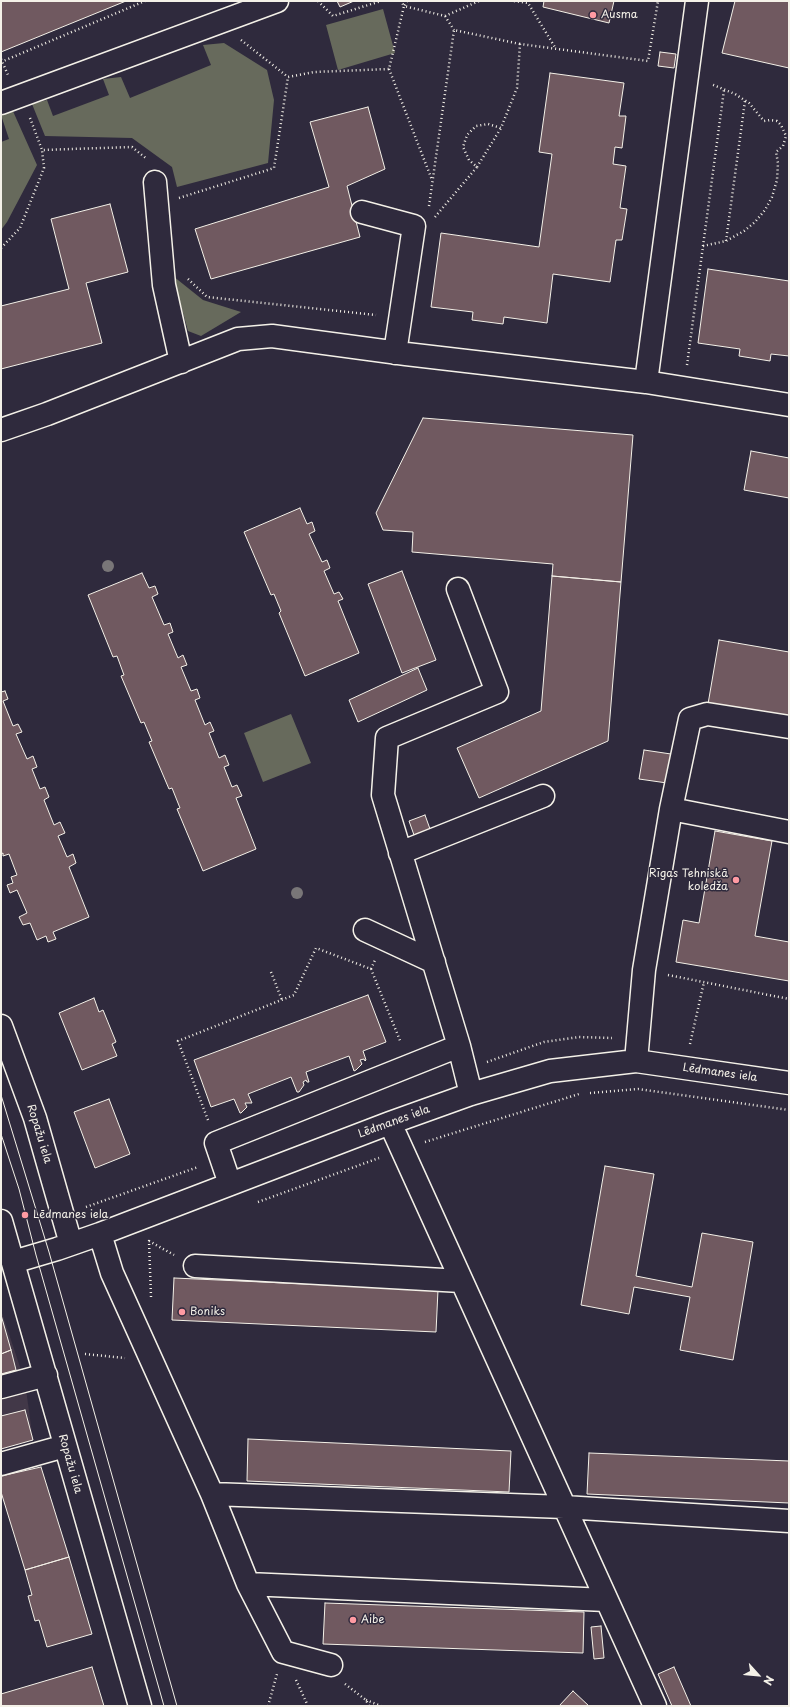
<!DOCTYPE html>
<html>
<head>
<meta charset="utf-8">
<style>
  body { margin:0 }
  #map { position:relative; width:790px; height:1707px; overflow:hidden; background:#2f2a3d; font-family:"Playpen Sans",sans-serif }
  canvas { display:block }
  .frame { position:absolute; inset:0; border:2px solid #f4f1e8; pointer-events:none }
  .north { position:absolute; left:738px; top:1655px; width:40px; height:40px; -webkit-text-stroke:3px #2f2a3d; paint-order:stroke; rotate:117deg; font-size:11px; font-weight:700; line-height:16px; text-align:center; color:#f4f1e8 }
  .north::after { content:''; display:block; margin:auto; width:14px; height:18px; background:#f4f1e8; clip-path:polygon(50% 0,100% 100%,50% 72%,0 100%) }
</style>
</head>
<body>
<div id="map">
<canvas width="790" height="1707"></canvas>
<div class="frame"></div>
<div class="north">N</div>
</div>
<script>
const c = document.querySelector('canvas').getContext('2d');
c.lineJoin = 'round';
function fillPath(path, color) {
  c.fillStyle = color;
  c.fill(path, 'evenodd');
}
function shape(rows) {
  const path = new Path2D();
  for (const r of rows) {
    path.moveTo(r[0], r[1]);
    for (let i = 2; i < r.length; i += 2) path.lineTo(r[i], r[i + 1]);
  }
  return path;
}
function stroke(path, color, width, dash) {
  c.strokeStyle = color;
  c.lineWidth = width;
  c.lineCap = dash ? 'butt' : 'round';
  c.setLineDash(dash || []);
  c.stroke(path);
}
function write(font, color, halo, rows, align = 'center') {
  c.font = font + ' "Playpen Sans",sans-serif';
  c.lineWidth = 3;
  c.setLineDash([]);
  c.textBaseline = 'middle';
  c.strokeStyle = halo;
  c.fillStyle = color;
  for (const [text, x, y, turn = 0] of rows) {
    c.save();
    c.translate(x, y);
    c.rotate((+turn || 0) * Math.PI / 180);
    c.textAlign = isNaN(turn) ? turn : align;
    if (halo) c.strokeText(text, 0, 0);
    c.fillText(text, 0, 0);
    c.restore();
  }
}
fillPath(shape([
  [1,1310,25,1382,33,1440,1,1449]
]), '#423848');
fillPath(shape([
  [383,9,395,53,338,70,326,25],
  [224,43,267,70,274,100,268,163,177,187,172,167,132,138,45,136,32,104,47,100,53,116,109,95,103,79,121,77,130,98,211,65,203,45],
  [12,109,37,165,7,222,1,230,1,142,9,139,1,115],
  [173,276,203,300,241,312,201,336,188,331],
  [291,714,311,763,263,782,244,733]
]), '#676a5c');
const building = shape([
  [1,1,126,1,1,52,1,1],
  [337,1,354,1,340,7,337,1],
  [544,1,614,1,609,23,543,7,544,1],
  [735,1,789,1,789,68,722,53,735,1],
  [660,52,676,54,674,68,658,66,660,52],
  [550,73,624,83,619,116,626,116,622,148,615,147,613,164,626,166,620,208,627,209,622,240,616,240,610,282,553,274,547,323,504,317,503,324,472,320,473,312,431,307,441,233,539,247,552,154,539,152,550,73],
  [368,107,385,169,347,186,360,237,211,279,195,229,329,187,310,122,368,107],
  [110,204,128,272,86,283,102,343,1,369,1,306,69,289,51,219,110,204],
  [708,269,789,281,789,356,771,354,770,361,739,356,740,349,698,343,708,269],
  [423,418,633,435,621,582,552,576,553,564,412,552,413,532,383,530,376,513,423,418],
  [751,451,789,458,789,498,744,490,751,451],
  [300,508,307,524,312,522,315,531,309,534,322,562,327,560,330,568,324,571,334,594,339,592,343,599,338,601,359,653,305,676,279,613,281,611,274,594,271,595,244,532,300,508],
  [402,571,436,660,402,673,368,584,402,571],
  [142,573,149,588,155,586,158,594,152,597,164,625,170,623,173,632,168,634,178,658,183,655,187,665,181,667,191,691,197,689,200,698,195,700,205,725,210,722,214,731,209,733,219,758,225,755,229,765,224,767,232,787,237,785,242,796,236,798,256,849,203,871,177,809,180,808,172,788,169,789,149,742,152,741,144,722,141,723,121,676,124,675,117,656,113,657,88,595,142,573],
  [552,576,621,582,608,741,479,798,457,748,541,711,552,576],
  [719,640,789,652,789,718,708,704,719,640],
  [418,668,427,690,358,722,349,700,418,668],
  [5,691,8,699,3,701,13,726,18,724,22,732,16,734,27,759,33,756,37,767,32,769,40,789,45,787,49,797,44,800,54,825,60,822,65,833,58,836,67,857,73,854,76,863,69,867,89,917,53,932,56,939,48,942,46,936,37,940,30,923,23,925,19,917,27,913,17,890,10,893,7,885,13,883,11,877,17,875,9,854,3,856,3,853,1,854,1,692,5,691],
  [644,750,671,754,667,783,639,779,644,750],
  [425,815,430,829,414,835,409,821,425,815],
  [715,831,772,841,755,936,789,942,789,981,676,962,683,920,699,923,715,831],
  [368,995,386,1042,363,1051,366,1060,365,1061,364,1059,360,1060,362,1064,356,1070,354,1071,349,1056,306,1072,309,1082,307,1082,306,1080,303,1082,304,1085,299,1092,297,1092,291,1077,248,1094,252,1103,245,1103,247,1107,241,1113,240,1113,234,1099,211,1107,194,1060,368,995],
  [94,998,99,1012,103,1010,116,1042,112,1044,117,1056,82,1070,59,1013,94,998],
  [109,1099,130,1154,95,1168,74,1112,109,1099],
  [605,1166,654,1174,636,1276,692,1287,702,1233,753,1242,733,1360,680,1350,690,1297,634,1287,629,1314,581,1305,605,1166],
  [174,1278,438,1290,436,1332,172,1320,174,1278],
  [1,1315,11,1350,1,1354,1,1315],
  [11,1350,16,1370,1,1374,1,1354,11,1350],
  [25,1410,33,1440,1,1449,1,1416,25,1410],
  [248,1439,511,1451,509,1492,247,1481,248,1439],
  [589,1453,789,1461,789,1503,587,1494,589,1453],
  [41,1467,69,1557,25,1570,1,1492,1,1476,41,1467],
  [69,1557,92,1634,47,1647,39,1620,35,1621,28,1596,32,1595,25,1570,69,1557],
  [325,1603,584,1612,583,1653,323,1644,325,1603],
  [601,1626,604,1658,594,1659,591,1627,601,1626],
  [92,1667,104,1706,1,1706,1,1694,92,1667],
  [674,1667,691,1706,672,1706,658,1674,674,1667],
  [573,1691,589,1706,559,1706,573,1691]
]);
fillPath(building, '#705960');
stroke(building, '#f4f1e8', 1);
const minor = shape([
  [1,103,277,1],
  [155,182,164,285,181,362],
  [362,212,414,226,395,353],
  [646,382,697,1],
  [1,430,47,414,238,339,272,336,406,354,646,382,789,405],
  [458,589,497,692,387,738,383,795,459,1046,471,1094],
  [789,727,707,714,690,719,671,809,789,832],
  [400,853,543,796],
  [365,930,434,962],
  [1,1026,35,1118,71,1244],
  [636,1061,644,970,671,809],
  [390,1123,655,1706],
  [230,1184,216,1143,459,1046],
  [1,1221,140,1706],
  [100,1234,112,1273,212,1494,248,1584,606,1600],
  [13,1262,57,1249,100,1234,390,1123,471,1094,550,1071,636,1061,789,1083],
  [195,1266,461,1281],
  [1,1387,46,1375],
  [1,1464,65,1446],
  [212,1494,564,1507,789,1521],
  [248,1584,283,1652,331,1665]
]);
stroke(minor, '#f4f1e8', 25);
stroke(shape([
  [318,1,333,16,381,1],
  [407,1,404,6,445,16,479,1],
  [514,1,528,3,556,49],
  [445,16,454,30],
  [241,40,288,77,314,72,389,69,404,6,401,1],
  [1,59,8,75],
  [1,62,145,1],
  [389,69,432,180],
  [30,118,42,150,132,147,147,159],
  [477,167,501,128],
  [179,198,274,168,288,77],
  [429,206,454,30,520,44],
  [435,217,477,167,469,160,463,147,467,135,476,126,488,124,501,128,517,88,520,44,648,61,658,1],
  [726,241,745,101],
  [703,246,726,241,744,231,755,222,765,210,772,197,777,180,778,163,776,152,783,146,786,136,781,125,777,121,770,120,764,121,749,103,735,94,711,84],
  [1,248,20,228,44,168,42,150],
  [188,279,207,297,376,315],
  [687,365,724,90],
  [371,969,375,960],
  [271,972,282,1000],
  [668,975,789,999],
  [690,1044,704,982],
  [487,1062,544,1042,579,1037,612,1038],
  [590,1093,638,1089,789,1110],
  [208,1120,178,1041,294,995,316,948,371,969,401,1043],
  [425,1142,579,1094],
  [258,1202,379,1158],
  [86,1207,198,1167],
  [151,1297,149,1241,174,1255],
  [85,1354,125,1358],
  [296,1680,308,1706],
  [345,1684,366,1700,369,1706],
  [366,1700,381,1706],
  [268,1706,277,1674]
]), '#f4f1e8', 2.5, [1, 3]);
stroke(minor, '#2f2a3d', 22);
stroke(shape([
  [1,1095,49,1252,177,1706],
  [1,1134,19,1189,36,1255,164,1706]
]), '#f4f1e8', 1);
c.fillStyle = '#797678';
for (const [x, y] of [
  [108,566],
  [297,893]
]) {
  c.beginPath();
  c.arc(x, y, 6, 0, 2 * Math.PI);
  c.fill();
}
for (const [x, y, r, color] of [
  [593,15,4,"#ff9aa2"],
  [736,880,4,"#ff9aa2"],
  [25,1215,4,"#ff9aa2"],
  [182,1312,4,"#ff9aa2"],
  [353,1620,4,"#ff9aa2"]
]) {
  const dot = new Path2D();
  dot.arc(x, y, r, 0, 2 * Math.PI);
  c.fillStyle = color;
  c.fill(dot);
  stroke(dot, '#2f2a3d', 1.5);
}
write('11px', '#f4f1e8', '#2f2a3d', [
  ["Ausma",601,15],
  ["Rīgas Tehniskā",728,874,"right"],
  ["koledža",728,887,"right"],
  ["Lēdmanes iela",33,1215],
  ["Boniks",190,1312],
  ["Aibe",361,1620]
], 'left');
write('11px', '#f4f1e8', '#2f2a3d', [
  ["Lēdmanes iela",720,1073,8],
  ["Lēdmanes iela",394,1122,-20],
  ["Ropažu iela",39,1134,73],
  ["Ropažu iela",70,1464,74]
]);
</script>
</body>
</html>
